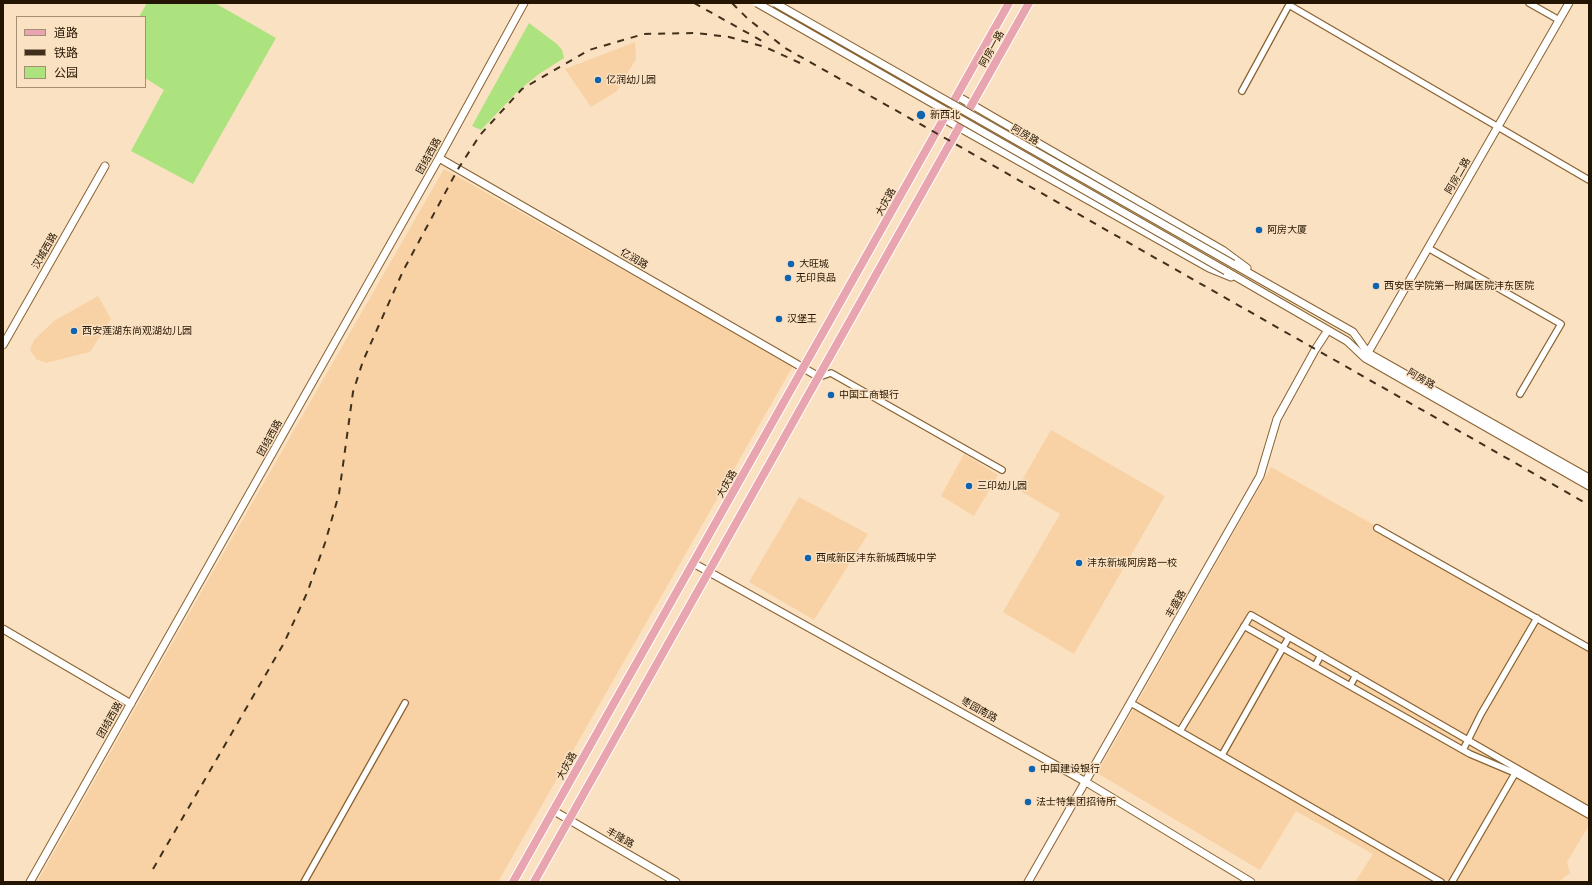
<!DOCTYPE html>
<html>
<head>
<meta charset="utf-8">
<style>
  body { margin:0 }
  #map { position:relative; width:1592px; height:885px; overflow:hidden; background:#fae1c2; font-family:"Noto Sans","Noto Sans SC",sans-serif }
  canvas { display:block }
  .frame { position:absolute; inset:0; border:4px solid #241502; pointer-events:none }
  .legend { position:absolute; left:16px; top:16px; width:130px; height:72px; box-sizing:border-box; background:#fae1c2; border:1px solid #a48f75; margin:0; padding:5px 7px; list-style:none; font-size:12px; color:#241502 }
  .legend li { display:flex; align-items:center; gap:8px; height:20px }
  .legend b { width:20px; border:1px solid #a48f75 }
</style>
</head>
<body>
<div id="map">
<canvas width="1592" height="885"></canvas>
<div class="frame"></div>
<ul class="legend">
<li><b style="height:5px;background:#e8a4af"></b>道路</li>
<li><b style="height:5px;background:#40301b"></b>铁路</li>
<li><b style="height:11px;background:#ace37e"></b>公园</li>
</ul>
</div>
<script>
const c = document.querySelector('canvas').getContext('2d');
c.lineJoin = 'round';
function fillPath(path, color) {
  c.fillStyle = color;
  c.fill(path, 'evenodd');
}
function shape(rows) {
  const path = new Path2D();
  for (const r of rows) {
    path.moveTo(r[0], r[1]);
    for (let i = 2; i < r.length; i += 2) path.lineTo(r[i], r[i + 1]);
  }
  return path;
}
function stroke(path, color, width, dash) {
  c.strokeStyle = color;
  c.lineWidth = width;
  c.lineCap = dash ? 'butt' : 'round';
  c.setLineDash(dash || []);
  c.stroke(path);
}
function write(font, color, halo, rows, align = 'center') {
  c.font = font + ' "Noto Sans","Noto Sans SC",sans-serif';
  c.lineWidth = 3;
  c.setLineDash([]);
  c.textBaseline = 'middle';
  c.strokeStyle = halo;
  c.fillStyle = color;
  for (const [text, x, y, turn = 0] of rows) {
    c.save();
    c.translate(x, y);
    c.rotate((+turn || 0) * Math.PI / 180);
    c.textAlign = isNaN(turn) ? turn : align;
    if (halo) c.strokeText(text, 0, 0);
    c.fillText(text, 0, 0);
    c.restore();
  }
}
fillPath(shape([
  [635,42,636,59,617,91,591,107,565,69],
  [444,169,793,366,498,882,37,882,208,580],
  [98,296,111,319,90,352,46,363,36,359,30,350,34,340,54,321],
  [1051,430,1165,496,1074,654,1003,612,1060,514,1017,489],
  [964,454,998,475,974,516,941,496],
  [1271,467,1589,646,1589,825,1567,862,1570,873,1559,882,1355,882,1373,854,1296,811,1260,870,1097,773],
  [799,497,868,534,814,620,749,582]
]), '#f8d2a4');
fillPath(shape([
  [147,3,215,3,276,38,193,184,131,151,164,90,145,78,145,17,139,17],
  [529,23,557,44,562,50,564,58,539,74,518,91,481,130,472,126]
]), '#ace37e');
const street = shape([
  [1529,3,1559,20],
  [1289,5,1589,180],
  [1242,91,1290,3],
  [1428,248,1561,324,1520,394],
  [819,377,831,373,1002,470],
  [1377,528,1589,648],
  [1244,626,1470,754,1515,773,1589,815],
  [1315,666,1321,655],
  [1350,686,1356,675],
  [1131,703,1441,882],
  [1180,731,1251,615,1589,810],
  [1463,750,1481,714,1537,618],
  [1222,755,1289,637],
  [304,882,405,703],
  [1452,882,1517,770]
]);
const secondary = shape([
  [957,96,1224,251,1247,268],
  [944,119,1209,268,1231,277],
  [439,158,819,377],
  [1233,264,1353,332,1368,353,1589,478],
  [1226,271,1347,341,1365,358,1589,486],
  [3,345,105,166],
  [1366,356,1569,3],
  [693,563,1086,782,1251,882],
  [3,629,131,704],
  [554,811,676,882],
  [30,882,439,158,524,3],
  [1028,882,1260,476,1277,419,1315,350,1328,330]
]);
const primary = shape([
  [513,882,1009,3],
  [534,882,1029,3]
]);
stroke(street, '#896331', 8);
stroke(secondary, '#896331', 9);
stroke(primary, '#fff', 10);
stroke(street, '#fff', 5.5);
stroke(secondary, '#fff', 7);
stroke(primary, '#e8a4af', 8);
stroke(shape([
  [694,3,762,41],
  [732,3,748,19,785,48,936,133,1589,505],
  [153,869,284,643,307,593,325,543,339,494,353,392,363,361,403,271,458,169,480,135,522,89,589,50,644,34,696,33,729,37,765,47,800,63]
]), '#40301b', 2, [7, 7]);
const secondaryBridge = shape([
  [757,3,1226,271],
  [775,3,1233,264]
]);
stroke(secondaryBridge, '#896331', 9, []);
stroke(secondaryBridge, '#fff', 7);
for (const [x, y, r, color] of [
  [598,80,4,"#0e64b1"],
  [921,115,5,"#0e64b1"],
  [1259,230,4,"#0e64b1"],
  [791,264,4,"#0e64b1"],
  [788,278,4,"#0e64b1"],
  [1376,286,4,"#0e64b1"],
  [779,319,4,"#0e64b1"],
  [74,331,4,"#0e64b1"],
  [831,395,4,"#0e64b1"],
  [969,486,4,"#0e64b1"],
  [808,558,4,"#0e64b1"],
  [1079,563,4,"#0e64b1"],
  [1032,769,4,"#0e64b1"],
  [1028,802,4,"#0e64b1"]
]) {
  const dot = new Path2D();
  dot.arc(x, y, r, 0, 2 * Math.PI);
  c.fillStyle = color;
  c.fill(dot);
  stroke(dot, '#fae1c2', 1.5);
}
write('10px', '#241502', '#fae1c2', [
  ["阿房一路",992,49,-61],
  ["阿房路",1025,135,30],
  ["团结西路",429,156,-61],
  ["阿房二路",1458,176,-60],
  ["大庆路",886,202,-61],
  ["汉城西路",45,251,-60],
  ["亿润路",634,259,30],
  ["阿房路",1421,379,30],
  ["团结西路",270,438,-61],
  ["大庆路",727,484,-60],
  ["丰盛路",1176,604,-60],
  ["枣园南路",979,710,29],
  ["团结西路",110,720,-60],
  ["大庆路",567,766,-61],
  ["丰隆路",620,838,30]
]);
write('10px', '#241502', '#fae1c2', [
  ["亿润幼儿园",606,80],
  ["新西北",930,115],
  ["阿房大厦",1267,230],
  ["大旺城",799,264],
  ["无印良品",796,278],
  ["西安医学院第一附属医院沣东医院",1384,286],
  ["汉堡王",787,319],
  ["西安莲湖东尚观湖幼儿园",82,331],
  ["中国工商银行",839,395],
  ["三印幼儿园",977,486],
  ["西咸新区沣东新城西城中学",816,558],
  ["沣东新城阿房路一校",1087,563],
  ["中国建设银行",1040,769],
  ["法士特集团招待所",1036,802]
], 'left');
</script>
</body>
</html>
